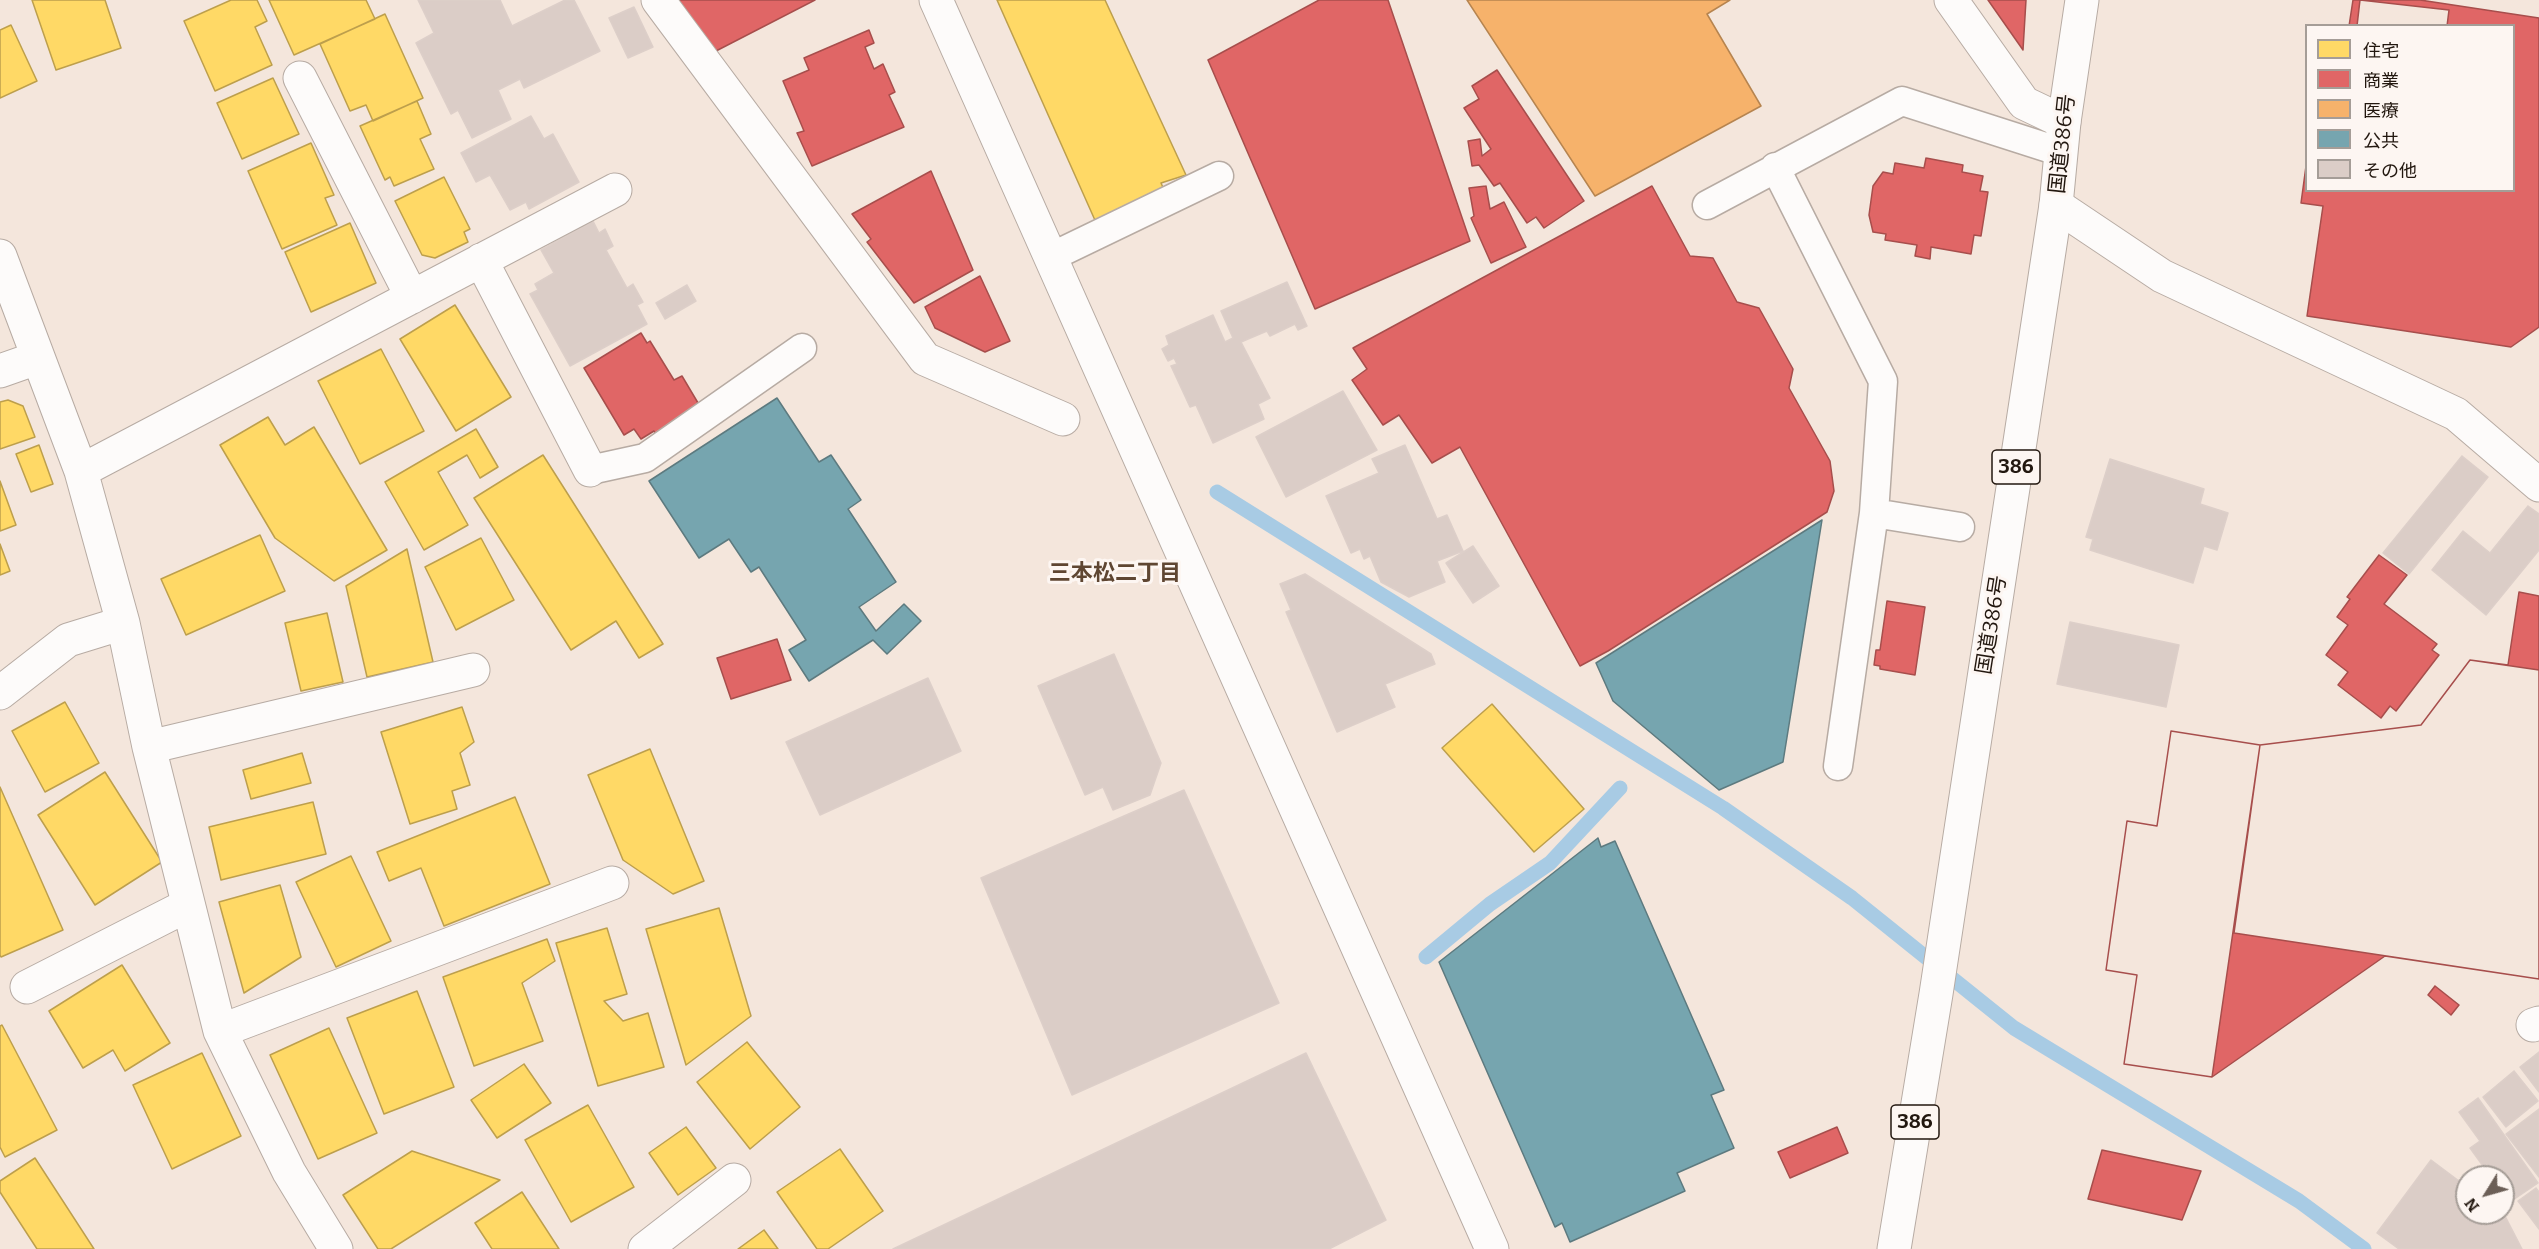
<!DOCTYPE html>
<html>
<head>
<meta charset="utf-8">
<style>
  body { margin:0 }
  #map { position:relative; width:2539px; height:1249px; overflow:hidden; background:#f4e6dc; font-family:Bitter,"Noto Sans JP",serif }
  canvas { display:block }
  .legend { position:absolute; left:2305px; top:24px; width:210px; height:168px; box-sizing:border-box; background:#fdf6f2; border:2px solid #a59d97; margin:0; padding:8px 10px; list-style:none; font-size:18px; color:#22170f }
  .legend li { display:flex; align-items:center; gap:12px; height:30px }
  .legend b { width:30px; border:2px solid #a59d97 }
  .north { position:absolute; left:2455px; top:1165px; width:60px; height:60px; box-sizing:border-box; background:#fdf6f2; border:2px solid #a59d97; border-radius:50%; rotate:233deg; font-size:16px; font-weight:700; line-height:24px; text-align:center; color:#22170f }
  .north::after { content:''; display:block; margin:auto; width:21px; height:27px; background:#6c5f57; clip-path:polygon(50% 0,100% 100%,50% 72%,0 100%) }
</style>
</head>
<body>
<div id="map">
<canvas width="2539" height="1249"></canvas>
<ul class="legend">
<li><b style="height:16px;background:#ffd966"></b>住宅</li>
<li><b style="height:16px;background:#e06666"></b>商業</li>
<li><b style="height:16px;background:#f6b26b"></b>医療</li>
<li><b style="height:16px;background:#76a5af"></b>公共</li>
<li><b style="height:16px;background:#dbcdc7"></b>その他</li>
</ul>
<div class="north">N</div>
</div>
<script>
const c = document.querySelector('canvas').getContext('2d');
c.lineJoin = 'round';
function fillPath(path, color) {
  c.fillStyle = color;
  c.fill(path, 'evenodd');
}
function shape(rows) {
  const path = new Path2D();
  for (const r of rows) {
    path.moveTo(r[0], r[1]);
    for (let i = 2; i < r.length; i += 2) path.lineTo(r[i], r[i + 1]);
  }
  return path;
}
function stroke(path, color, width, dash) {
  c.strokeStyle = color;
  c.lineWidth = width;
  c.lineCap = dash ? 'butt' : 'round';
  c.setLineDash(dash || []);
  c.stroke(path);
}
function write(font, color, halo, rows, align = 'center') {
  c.font = font + ' Bitter,"Noto Sans JP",serif';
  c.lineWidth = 6;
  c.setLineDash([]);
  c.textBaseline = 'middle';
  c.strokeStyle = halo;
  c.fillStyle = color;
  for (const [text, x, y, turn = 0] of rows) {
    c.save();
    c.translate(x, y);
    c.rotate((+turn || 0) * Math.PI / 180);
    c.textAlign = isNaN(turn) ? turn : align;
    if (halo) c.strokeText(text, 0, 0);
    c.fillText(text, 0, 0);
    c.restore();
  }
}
const homes = shape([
  [32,0,105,0,121,48,56,70,32,0],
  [231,0,257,0,267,21,255,27,272,65,215,91,184,21,231,0],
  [269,0,366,0,375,19,294,55,269,0],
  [997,0,1105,0,1186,175,1161,183,1172,208,1098,227,997,0],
  [385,14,423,98,373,121,366,105,350,111,320,44,385,14],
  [11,25,37,81,0,98,0,30,11,25],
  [273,78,299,134,242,159,217,103,273,78],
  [417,101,431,134,420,139,434,169,394,186,390,177,385,180,360,126,417,101],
  [311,143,334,195,325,198,337,225,282,249,248,171,311,143],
  [444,177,470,229,464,232,468,242,435,258,422,255,395,201,444,177],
  [350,223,376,283,311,312,285,252,350,223],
  [455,305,511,397,456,431,400,339,455,305],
  [381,349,424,431,360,464,318,381,381,349],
  [8,400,23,406,35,437,0,449,0,402,8,400],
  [268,417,285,445,314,427,387,550,334,581,275,538,220,445,268,417],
  [476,429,498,467,480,478,467,455,438,472,468,525,424,550,385,482,476,429],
  [39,445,53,484,31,492,16,454,39,445],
  [543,455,663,644,639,658,616,621,571,650,474,498,543,455],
  [0,481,16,525,0,531,0,481],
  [260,535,285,591,186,635,161,579,260,535],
  [481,538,514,600,456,630,425,567,481,538],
  [0,544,10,571,0,575,0,544],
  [407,549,433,662,367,677,346,586,407,549],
  [327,613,343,682,301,691,285,623,327,613],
  [65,702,99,763,45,792,12,731,65,702],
  [1492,704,1584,809,1534,852,1442,748,1492,704],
  [462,707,474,742,460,753,470,785,452,791,457,809,410,824,381,732,462,707],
  [650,749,704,881,673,894,623,860,588,775,650,749],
  [302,753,311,783,251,799,243,770,302,753],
  [105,772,162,862,95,905,38,815,105,772],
  [0,787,63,930,1,957,0,955,0,787],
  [515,797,550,884,444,926,421,868,389,881,377,852,515,797],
  [313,802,326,854,221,880,209,827,313,802],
  [351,856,391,941,336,967,296,882,351,856],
  [280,885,301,957,244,993,219,902,280,885],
  [719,908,751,1016,686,1065,646,929,719,908],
  [607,928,627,994,604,1001,623,1021,648,1013,664,1067,598,1086,556,943,607,928],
  [547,939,555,961,522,983,543,1041,474,1066,443,977,547,939],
  [122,965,170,1043,125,1071,113,1050,83,1068,49,1011,122,965],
  [417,991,454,1087,384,1114,347,1018,417,991],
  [2,1025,57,1130,5,1157,0,1147,0,1026,2,1025],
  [329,1028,377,1133,318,1159,270,1055,329,1028],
  [747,1042,800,1107,750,1149,697,1082,747,1042],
  [202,1053,241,1136,172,1169,133,1085,202,1053],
  [524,1064,551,1103,497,1138,471,1100,524,1064],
  [588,1105,634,1187,571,1222,525,1140,588,1105],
  [686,1127,716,1168,678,1195,649,1153,686,1127],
  [840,1149,883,1211,828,1249,817,1249,777,1192,840,1149],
  [412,1151,500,1180,391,1249,378,1249,343,1195,412,1151],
  [35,1158,94,1249,37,1249,0,1192,0,1181,35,1158],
  [522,1192,559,1249,492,1249,475,1223,522,1192],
  [764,1230,778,1249,738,1249,764,1230]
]);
fillPath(homes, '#ffd966');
stroke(homes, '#bd9f4c', 1.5);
const shops = shape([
  [674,0,815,0,716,51,674,0],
  [1319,0,1388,0,1470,241,1315,309,1208,60,1319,0],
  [1988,0,2026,0,2023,50,1988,0],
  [2353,0,2420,0,2539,18,2539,327,2511,347,2307,316,2323,206,2301,203,2306,166,2306,190,2514,190,2514,26,2349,26,2353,0],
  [2360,0,2449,10,2447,26,2357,26,2360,0],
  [869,30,874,43,865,47,874,69,883,64,895,92,889,95,904,127,812,166,797,133,804,131,783,81,809,70,804,58,869,30],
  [1497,70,1584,201,1544,228,1536,217,1527,223,1500,183,1494,186,1479,165,1472,166,1468,141,1480,139,1482,156,1491,149,1464,108,1479,99,1472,86,1497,70],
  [1926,158,1963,165,1962,172,1983,176,1980,191,1988,192,1981,236,1974,235,1971,254,1931,247,1930,259,1915,256,1917,245,1885,240,1886,234,1873,232,1869,215,1873,186,1883,172,1893,174,1895,163,1924,168,1926,158],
  [931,171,973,270,914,303,867,242,871,239,852,214,931,171],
  [1486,186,1490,209,1504,202,1526,247,1491,263,1471,218,1474,216,1469,188,1486,186],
  [1652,186,1690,256,1713,258,1737,302,1759,308,1793,369,1789,388,1830,461,1834,491,1827,512,1608,651,1580,666,1460,447,1432,463,1399,415,1383,425,1352,380,1367,369,1353,348,1652,186],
  [980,276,1010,341,985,352,935,328,925,307,980,276],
  [641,333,647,343,650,341,674,380,682,376,704,413,659,440,654,431,641,439,634,429,624,435,584,368,641,333],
  [2379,555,2407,575,2384,604,2437,644,2432,650,2439,655,2396,711,2390,706,2381,718,2338,685,2348,672,2326,655,2348,625,2337,617,2350,599,2347,597,2379,555],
  [2519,592,2539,596,2539,979,2385,956,2212,1077,2124,1064,2137,975,2106,970,2127,821,2157,826,2171,731,2260,745,2421,725,2470,660,2508,665,2519,592],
  [1887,601,1925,607,1915,675,1880,669,1880,666,1874,665,1876,650,1880,650,1887,601],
  [777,639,791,680,731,699,717,658,777,639],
  [2470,660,2539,670,2539,979,2234,933,2260,745,2421,725,2470,660],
  [2171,731,2260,745,2212,1077,2124,1064,2137,975,2106,970,2127,821,2157,826,2171,731],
  [2435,986,2459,1005,2451,1015,2428,995,2435,986],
  [1837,1127,1848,1153,1790,1178,1778,1152,1837,1127],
  [2102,1150,2201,1171,2182,1220,2088,1199,2102,1150]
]);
fillPath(shops, '#e06666');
stroke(shops, '#a74e4c', 1.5);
const health = shape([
  [1467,0,1730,0,1707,14,1761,106,1595,196,1467,0]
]);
fillPath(health, '#f6b26b');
stroke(health, '#b6844f', 1.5);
const public = shape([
  [777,398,819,462,831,455,861,500,848,509,896,582,859,607,876,631,904,604,921,621,887,654,873,640,809,681,789,650,806,640,759,567,751,572,729,539,699,558,649,481,777,398],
  [1822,520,1783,762,1719,790,1613,701,1596,663,1822,520],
  [1598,838,1601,847,1615,841,1724,1090,1711,1095,1734,1148,1677,1173,1685,1191,1570,1242,1562,1223,1555,1227,1439,962,1598,838]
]);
fillPath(public, '#76a5af');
stroke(public, '#5d7a7f', 1.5);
stroke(shape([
  [1217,492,1723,808,1852,898,2014,1028,2299,1201,2364,1249],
  [1426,957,1490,904,1550,863,1620,788]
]), '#a8cbe4', 15);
const building = shape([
  [418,0,500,0,512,26,565,0,574,0,600,51,524,88,520,79,498,90,511,119,472,138,458,110,451,114,416,43,434,33,418,0],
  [634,7,653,47,628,58,609,18,634,7],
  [531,116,544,139,553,134,579,182,529,209,526,202,510,210,490,175,476,182,461,153,531,116],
  [593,221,599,233,605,229,613,246,606,250,627,288,633,284,643,302,637,305,647,324,570,366,530,294,538,290,535,284,554,273,541,250,593,221],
  [1287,282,1307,326,1298,330,1295,324,1270,336,1267,331,1241,342,1270,398,1258,404,1264,419,1213,443,1196,405,1190,407,1171,366,1177,364,1174,358,1168,361,1162,349,1169,345,1166,336,1213,315,1225,342,1233,338,1221,311,1287,282],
  [687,285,696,301,665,319,656,303,687,285],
  [1343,391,1377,450,1286,497,1256,437,1343,391],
  [1405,445,1437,519,1447,515,1463,551,1437,561,1445,582,1409,597,1381,582,1370,556,1364,559,1360,549,1351,553,1326,496,1379,473,1372,459,1405,445],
  [2462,456,2488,477,2409,574,2383,553,2462,456],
  [2110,459,2204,489,2200,504,2228,513,2217,550,2204,546,2193,583,2090,550,2093,539,2086,537,2110,459],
  [2528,506,2539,514,2539,550,2486,615,2432,570,2463,531,2490,553,2528,506],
  [1473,546,1499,586,1473,603,1446,563,1473,546],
  [1305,574,1431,654,1435,664,1385,684,1395,707,1337,732,1286,612,1291,610,1280,584,1305,574],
  [2070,622,2179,645,2166,707,2057,684,2070,622],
  [1114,654,1161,763,1150,795,1113,810,1103,787,1085,795,1038,686,1114,654],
  [928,678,961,751,820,815,786,742,928,678],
  [1184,790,1279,1003,1072,1095,981,878,1184,790],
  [2539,1052,2539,1092,2520,1067,2539,1052],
  [1306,1053,1386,1220,1329,1249,893,1249,1306,1053],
  [2514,1071,2538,1101,2506,1127,2483,1097,2514,1071],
  [2478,1098,2538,1183,2510,1202,2503,1193,2503,1177,2491,1177,2470,1148,2480,1141,2459,1112,2478,1098],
  [2539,1109,2539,1177,2506,1134,2539,1109],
  [2431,1160,2467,1187,2467,1213,2504,1214,2522,1249,2399,1249,2377,1233,2431,1160],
  [2536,1188,2539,1192,2539,1229,2518,1201,2536,1188]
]);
fillPath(building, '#dbcdc7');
stroke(building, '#ddcfc9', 1.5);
const service = shape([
  [1775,167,1883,381,1874,513],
  [1707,205,1902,101,2061,152],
  [1051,257,1219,176],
  [590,470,645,458,802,348],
  [1838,766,1874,513,1960,527]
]);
const minor = shape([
  [658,0,925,359,1063,419],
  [1951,0,2024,103,2064,122],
  [300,78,412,297],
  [2056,205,2162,276,2456,414,2539,485],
  [0,256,81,471,123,623,149,747,220,1031,289,1172,336,1249],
  [481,260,590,470],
  [0,371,37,358],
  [81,471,615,190],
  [0,693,68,640,123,623],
  [149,747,473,670],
  [27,987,188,905],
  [2533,1025,2539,1023],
  [220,1031,612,883],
  [645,1249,734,1180]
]);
const tertiary = shape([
  [936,0,1492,1249]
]);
const trunk = shape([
  [1894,1249,1936,994,2056,205,2064,122,2082,0]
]);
stroke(service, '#b7aba3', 31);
stroke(minor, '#b7aba3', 35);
stroke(tertiary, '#b7aba3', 35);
stroke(trunk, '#b7aba3', 35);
stroke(service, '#fdfbfa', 28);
stroke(minor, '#fdfbfa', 33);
stroke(tertiary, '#fdfbfa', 33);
stroke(trunk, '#fdfbfa', 33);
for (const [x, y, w] of [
  [2016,467,48],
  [1915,1122,48]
]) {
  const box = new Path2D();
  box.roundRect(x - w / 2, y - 17, w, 34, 4.5);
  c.fillStyle = '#fdf6f2';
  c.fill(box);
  stroke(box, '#22170f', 1.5);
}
write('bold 20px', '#22170f', null, [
  ["386",2016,467],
  ["386",1915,1122]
]);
write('21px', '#22170f', '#fdf6f2', [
  ["国道386号",2063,144,-84],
  ["国道386号",1992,625,-81]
]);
write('bold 22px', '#5f4632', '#fdf6f2', [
  ["三本松二丁目",1115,574]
]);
</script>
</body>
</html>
